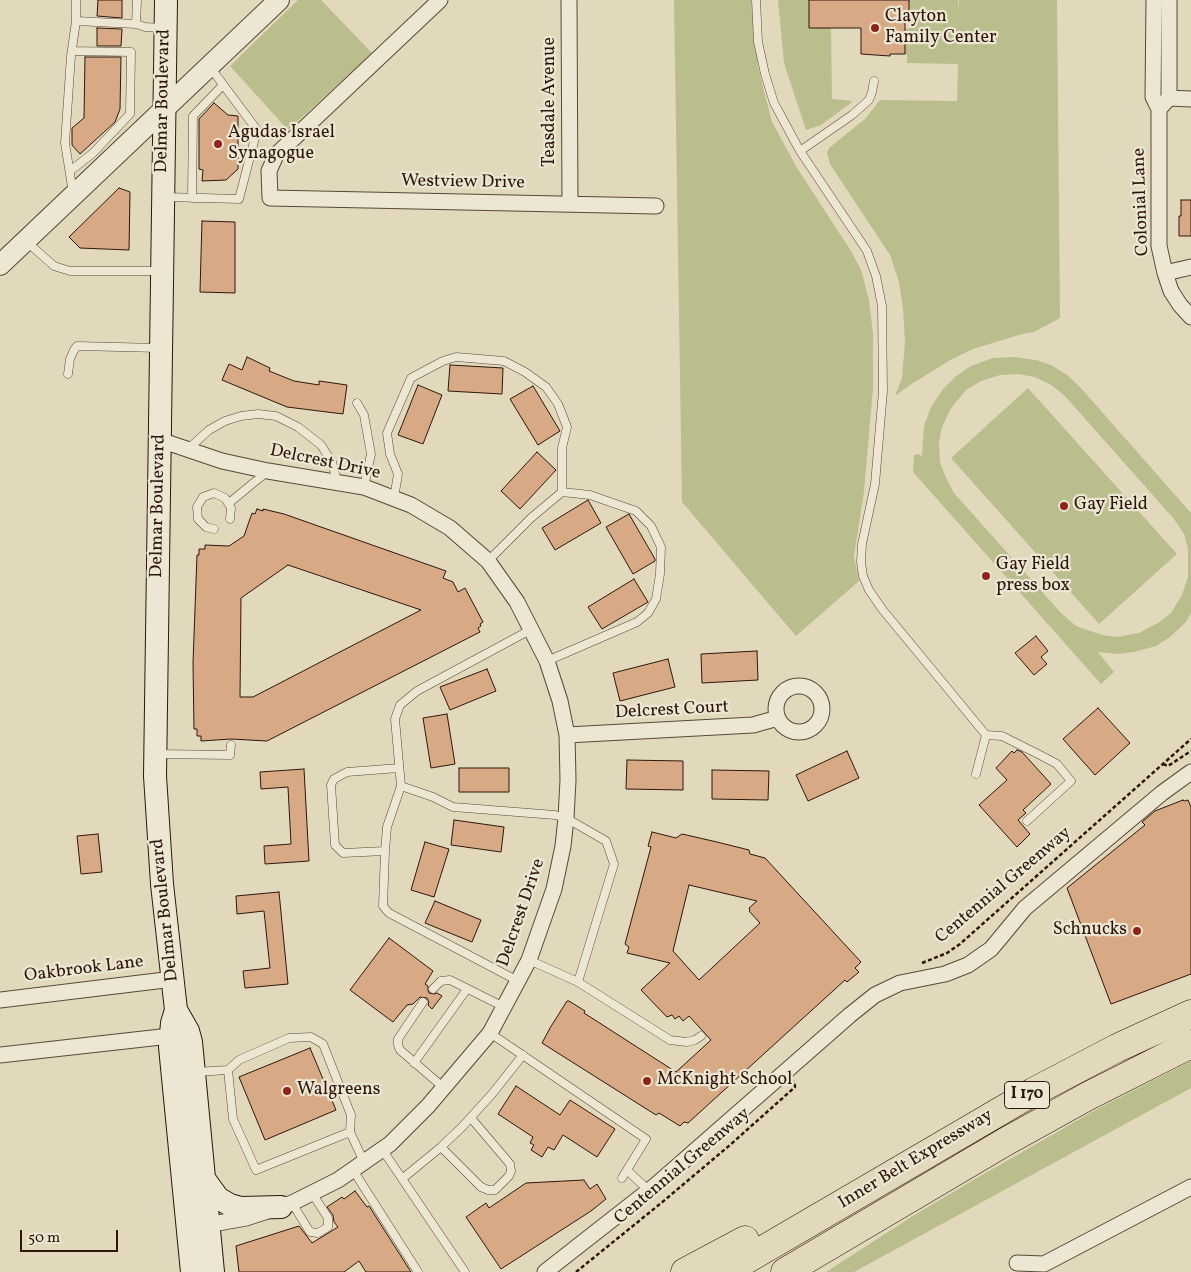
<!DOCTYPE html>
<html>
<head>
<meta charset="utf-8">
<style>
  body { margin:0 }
  #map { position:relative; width:1191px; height:1272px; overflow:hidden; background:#e2d9bc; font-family:Vollkorn,serif }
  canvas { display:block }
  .scale { position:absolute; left:20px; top:1230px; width:98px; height:22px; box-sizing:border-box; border:2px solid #2d160b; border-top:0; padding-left:6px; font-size:15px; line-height:18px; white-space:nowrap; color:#2d160b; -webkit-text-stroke:4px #ece6d3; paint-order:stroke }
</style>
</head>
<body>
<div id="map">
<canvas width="1191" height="1272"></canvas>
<div class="scale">50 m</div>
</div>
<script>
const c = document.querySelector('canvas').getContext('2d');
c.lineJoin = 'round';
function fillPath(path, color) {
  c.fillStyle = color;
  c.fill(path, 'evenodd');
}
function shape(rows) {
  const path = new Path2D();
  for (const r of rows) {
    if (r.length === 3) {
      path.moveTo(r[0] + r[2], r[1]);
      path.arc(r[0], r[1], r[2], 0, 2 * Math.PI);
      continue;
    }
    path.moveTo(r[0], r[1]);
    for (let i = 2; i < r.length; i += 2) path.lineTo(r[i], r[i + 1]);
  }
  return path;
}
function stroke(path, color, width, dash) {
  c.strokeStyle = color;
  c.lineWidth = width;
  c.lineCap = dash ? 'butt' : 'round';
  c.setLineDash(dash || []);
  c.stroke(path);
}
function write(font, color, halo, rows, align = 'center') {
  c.font = font + ' Vollkorn,serif';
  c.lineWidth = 4.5;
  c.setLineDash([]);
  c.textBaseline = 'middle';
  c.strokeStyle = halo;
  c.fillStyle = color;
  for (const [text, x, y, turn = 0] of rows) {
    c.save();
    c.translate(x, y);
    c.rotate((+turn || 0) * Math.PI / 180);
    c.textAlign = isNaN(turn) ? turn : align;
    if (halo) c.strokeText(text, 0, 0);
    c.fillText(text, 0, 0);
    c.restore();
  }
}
fillPath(shape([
  [298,0,321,0,372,53,288,130,230,66],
  [674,0,751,0,758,67,772,122,797,168,851,251,861,270,869,300,873,334,873,388,864,492,854,556,859,581,796,636,682,502],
  [778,0,809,0,831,28,832,99,852,101,851,103,821,125,806,130,784,63],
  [909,0,958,0,959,11,959,0,1057,0,1060,318,1034,332,1022,334,973,349,952,359,913,383,895,396,902,378,905,342,903,309,899,282,890,255,830,164,827,153,829,148,865,119,880,100,957,101,958,64,907,63,907,55,905,54,905,29,910,28],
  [1014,357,1036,360,1051,365,1067,375,1080,387,1191,513,1191,613,1186,622,1170,637,1156,646,1134,652,1117,654,1098,652,1114,672,1101,684,913,472,914,455,918,454,922,456,924,426,931,407,943,389,955,377,971,366,993,358],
  [1018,374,1035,377,1051,385,1064,395,1174,519,1184,534,1188,549,1188,577,1182,595,1171,613,1158,623,1139,633,1117,637,1102,635,1076,626,1061,613,954,493,946,478,940,462,939,443,942,427,951,408,966,390,981,381,1000,375],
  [1028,388,1177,554,1099,624,951,458],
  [1191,1061,1191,1088,854,1272,826,1272,916,1214,982,1175,1099,1108]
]), '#babd8c');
const building = shape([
  [98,0,122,0,122,18,97,16,98,0],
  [809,0,909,0,909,13,905,13,905,54,890,54,890,56,861,54,861,28,809,28,809,0],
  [97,28,122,29,121,46,97,46,97,28],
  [85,57,121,57,120,109,115,122,80,154,72,145,72,128,84,118,85,57],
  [214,103,228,115,238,116,238,169,226,180,202,181,203,170,199,169,199,119,214,103],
  [119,188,130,192,129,250,80,248,69,237,119,188],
  [1181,200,1191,200,1191,236,1179,236,1179,216,1181,216,1181,200],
  [202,221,235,222,235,293,200,292,202,221],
  [247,357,270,368,269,371,294,381,319,385,319,381,347,385,343,414,287,407,222,380,229,364,242,370,247,357],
  [450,365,503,368,502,394,448,391,450,365],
  [418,385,442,395,423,444,398,435,418,385],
  [533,386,560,431,538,445,510,399,533,386],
  [537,452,556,470,520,509,501,491,537,452],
  [588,500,601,523,555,550,542,528,588,500],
  [257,509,263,511,263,509,284,514,446,571,443,578,453,582,458,592,465,588,483,622,480,624,481,626,478,628,480,632,267,741,231,739,201,741,201,736,197,736,197,729,194,729,193,663,197,555,199,555,199,549,205,549,205,545,229,546,244,536,252,513,255,514,257,509],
  [288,565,421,610,253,697,240,697,241,598,288,565],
  [629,514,655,559,655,561,633,574,606,527,629,514],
  [634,579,648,602,602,629,588,607,634,579],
  [1036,636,1048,651,1041,657,1047,664,1034,675,1015,653,1036,636],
  [757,651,758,680,702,683,701,654,757,651],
  [668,659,675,687,620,701,613,673,668,659],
  [487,669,496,691,450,710,440,687,487,669],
  [1098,708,1130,743,1095,775,1063,739,1098,708],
  [447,714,455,764,431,768,423,718,447,714],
  [1017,750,1022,752,1051,784,1023,810,1026,813,1018,820,1030,834,1017,847,979,805,1007,780,996,768,1012,751,1014,753,1017,750],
  [847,751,859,778,808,801,796,775,847,751],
  [627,760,683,761,683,790,626,789,627,760],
  [459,768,509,768,509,792,459,792,459,768],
  [304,769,309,861,265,864,264,846,291,844,288,787,261,789,260,772,304,769],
  [712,770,769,771,768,800,712,799,712,770],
  [1183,800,1184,801,1188,800,1191,807,1191,974,1111,1004,1067,888,1145,825,1142,822,1155,811,1183,800],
  [454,820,504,827,501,852,451,845,454,820],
  [652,832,676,838,682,834,717,842,749,850,750,854,765,858,861,962,855,968,859,972,847,982,845,980,688,1123,684,1122,680,1126,659,1113,656,1115,542,1043,550,1028,567,1001,569,1001,585,1011,584,1013,676,1072,711,1040,689,1016,683,1021,679,1016,675,1019,672,1015,667,1017,641,990,670,963,627,953,629,947,625,944,651,847,648,846,652,832],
  [689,885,757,901,749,908,750,910,749,911,760,923,699,980,673,951,689,885],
  [98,834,102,872,81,874,77,836,98,834],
  [425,842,449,849,434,897,411,890,425,842],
  [279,892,288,984,245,988,243,971,270,968,264,911,237,914,236,896,279,892],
  [435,901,481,920,472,942,425,923,435,901],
  [389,938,433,971,425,984,428,986,428,990,429,993,434,994,437,993,442,996,432,1009,428,1005,429,1002,427,998,420,997,413,1004,407,1005,393,1022,350,990,389,938],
  [310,1048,336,1110,265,1140,239,1077,310,1048],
  [516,1086,560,1115,570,1100,615,1129,597,1157,563,1135,554,1150,548,1147,542,1157,531,1150,534,1145,530,1143,533,1137,498,1114,516,1086],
  [584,1180,590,1189,597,1184,606,1199,591,1211,501,1269,466,1217,486,1203,489,1208,526,1183,584,1180],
  [355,1191,367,1207,369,1206,411,1272,366,1272,359,1261,344,1272,239,1272,236,1246,299,1226,312,1243,338,1227,334,1222,333,1215,327,1207,342,1197,344,1199,355,1191]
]);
fillPath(building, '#d7aa85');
stroke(building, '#2d160b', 1);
const service = shape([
  [76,0,76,21,136,24,145,27,163,28],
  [756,0,758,42,765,74,774,103,800,151,867,251,876,276,882,306,883,391,875,484,862,544,861,562,863,576,869,590,882,609,986,735,1002,736,1040,755,1057,764,1071,781,1027,821],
  [136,24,137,0],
  [800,151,852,115,869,100,872,92,874,81],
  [70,171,93,153,130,114,131,52,73,51],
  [73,193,65,143,71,56,76,21],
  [165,197,239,199,257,130,210,67],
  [192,198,193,116,223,85],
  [27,242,54,266,70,271,161,271],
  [68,374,70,359,74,350,77,346,160,348],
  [357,403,364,415,371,454,364,487],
  [188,449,209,430,225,421,241,416,258,414,276,416,298,427,321,445,332,462,337,482],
  [394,498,398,474,390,454,387,433,411,378,443,361,456,357,504,361,525,372,546,387,558,404,567,427,562,448,562,492,531,518,488,561],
  [229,503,268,471],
  [214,529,206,527,198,519,197,507,203,497,214,493,225,498,231,508,230,519],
  [547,661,637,622,648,613,656,599,660,574,661,547,651,526,636,511,590,495,562,492],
  [157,754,230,755,231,745],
  [976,774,986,735],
  [401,786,433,797,453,807,555,815,566,818,606,841,614,864,578,982,529,960],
  [385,851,343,853,335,845,331,785,334,779,347,772,399,768],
  [518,981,389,913,383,906,385,851,387,827,401,786,395,719,400,705,417,691,532,629],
  [578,982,670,1040,687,1042,695,1040,701,1036],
  [433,989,441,981,450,980,504,1007],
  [423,1002,398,1039,398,1045,400,1050,407,1056,444,1088],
  [490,1033,646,1139,622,1178],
  [414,1063,467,989],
  [228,1070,239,1060,289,1038,311,1037,323,1044,351,1115,350,1132],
  [196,1072,228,1070,233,1119,256,1170,350,1132,364,1162],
  [441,1147,481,1187,488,1190,495,1190,509,1176,511,1171,510,1164,471,1118],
  [382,1149,465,1272],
  [353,1170,418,1272],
  [627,1170,649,1191],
  [402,1179,441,1147,462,1127,492,1094,523,1055],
  [292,1203,310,1232,318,1233,328,1227,328,1218,312,1193]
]);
const minor = shape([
  [440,0,276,155,269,171,270,198,656,206],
  [569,0,570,204],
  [1154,0,1153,97,1159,109,1159,246,1165,273,1171,291,1180,305,1191,317],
  [1169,98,1191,99],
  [1159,109,1169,98,1169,0],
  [1165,273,1191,267],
  [160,440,222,461,268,471,364,487,411,505,450,528,488,561,517,602,547,661,560,701,567,735,568,780,566,818,563,846,554,889,529,960,490,1033,428,1106,390,1144,338,1180,292,1203,246,1218,201,1226],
  [799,709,23],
  [567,735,753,725,778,718],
  [0,1000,173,979],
  [0,1055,170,1036],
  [1017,1263,1044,1264,1191,1187],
  [545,1272,656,1185,850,1015,875,995,900,983,945,974,968,965,991,949,1025,908,1162,793,1191,772]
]);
const tertiary = shape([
  [0,265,279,0]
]);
const secondary = shape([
  [166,0,155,776,162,884,176,1010,172,1023,170,1047,192,1272],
  [176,1010,188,1031,191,1042,213,1272],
  [205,1180,218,1198,230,1205,241,1208,281,1207]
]);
const motorway = shape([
  [685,1272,745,1240],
  [725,1272,1033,1092,1117,1048,1191,1014],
  [785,1272,1005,1142,1088,1096,1191,1044]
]);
stroke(service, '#5a4737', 9);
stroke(minor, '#5a4737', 17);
stroke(tertiary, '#5a4737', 22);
stroke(secondary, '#2d160b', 24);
stroke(motorway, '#2d160b', 29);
stroke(shape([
  [1163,764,1168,766,1191,751],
  [922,963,947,953,960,944,1191,739],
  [576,1272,660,1204,730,1145,795,1087,794,1081]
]), '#2d160b', 2.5, [4, 2.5]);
stroke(service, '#ece6d3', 8);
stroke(minor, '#ece6d3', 15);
stroke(tertiary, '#ece6d3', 20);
stroke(secondary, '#ece6d3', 22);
stroke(motorway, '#e2d9bc', 28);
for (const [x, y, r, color] of [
  [875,28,5,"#8f2418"],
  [218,144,5,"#8f2418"],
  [1064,506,5,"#8f2418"],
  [986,576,5,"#8f2418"],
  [1137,931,5,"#8f2418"],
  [647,1081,5,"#8f2418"],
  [287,1091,5,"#8f2418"]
]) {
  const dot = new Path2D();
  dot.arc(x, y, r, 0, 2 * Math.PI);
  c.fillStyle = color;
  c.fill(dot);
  stroke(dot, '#ece6d3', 2);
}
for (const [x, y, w] of [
  [1027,1095,45]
]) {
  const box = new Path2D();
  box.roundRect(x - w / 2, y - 13.5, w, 27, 4);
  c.fillStyle = '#ece6d3';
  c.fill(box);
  stroke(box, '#2d160b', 1);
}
write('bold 16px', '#2d160b', null, [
  ["I 170",1027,1095]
]);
write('18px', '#2d160b', '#ece6d3', [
  ["Clayton",885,18],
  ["Family Center",885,39],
  ["Agudas Israel",228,134],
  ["Synagogue",228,155],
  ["Gay Field",1074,506],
  ["Gay Field",996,566],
  ["press box",996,587],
  ["Schnucks",1127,931,"right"],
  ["McKnight School",657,1081],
  ["Walgreens",297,1091]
], 'left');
write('18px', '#2d160b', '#ece6d3', [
  ["Delmar Boulevard",164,101,-89],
  ["Teasdale Avenue",551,102,-90],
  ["Westview Drive",463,183,1],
  ["Colonial Lane",1142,202,-92],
  ["Delcrest Drive",325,463,12],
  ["Delmar Boulevard",159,506,-89],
  ["Delcrest Court",672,711,-3],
  ["Centennial Greenway",1004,886,-40],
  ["Delmar Boulevard",166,910,-96],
  ["Delcrest Drive",522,913,-71],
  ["Oakbrook Lane",84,970,-7],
  ["Inner Belt Expressway",916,1160,-31],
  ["Centennial Greenway",683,1167,-40]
]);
</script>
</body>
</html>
